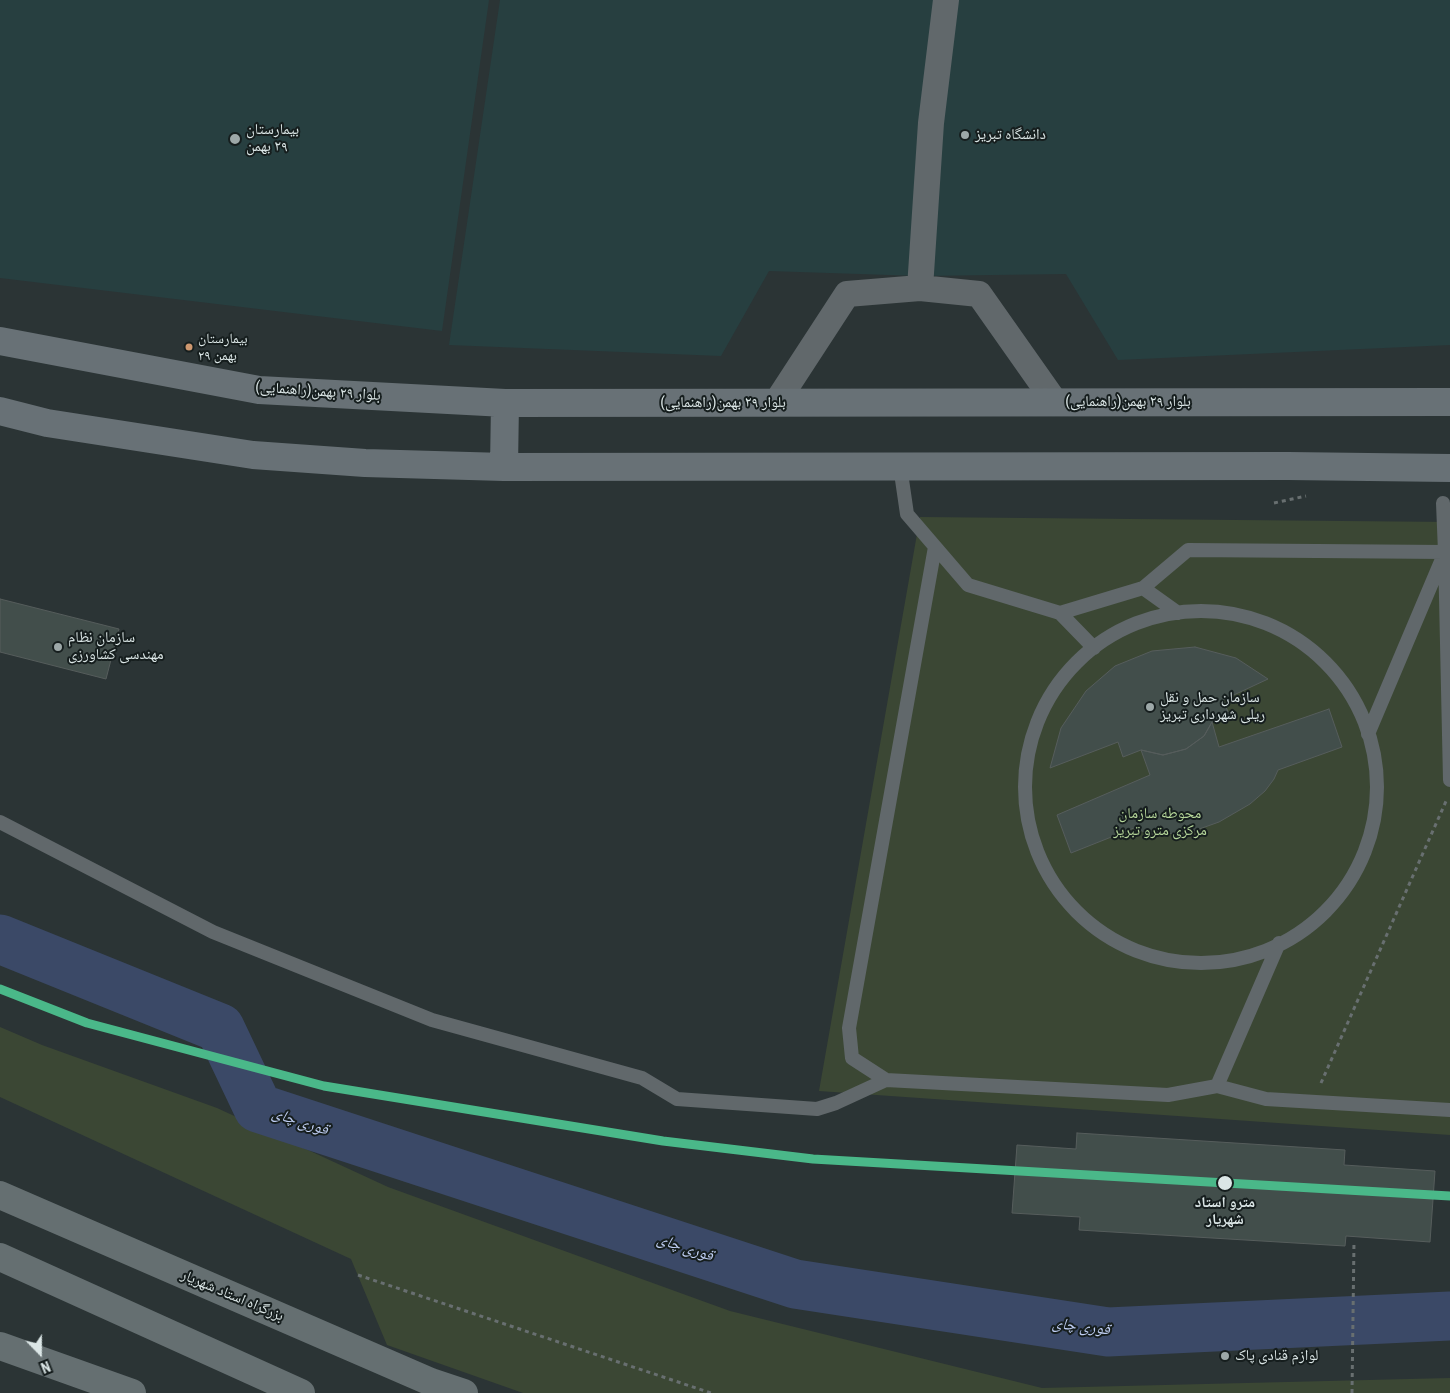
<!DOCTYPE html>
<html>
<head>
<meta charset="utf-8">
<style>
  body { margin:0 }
  #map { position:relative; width:1450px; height:1393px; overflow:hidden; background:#2b3435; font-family:"Roboto Condensed",sans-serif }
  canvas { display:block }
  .north { position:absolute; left:15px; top:1328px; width:50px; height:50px; -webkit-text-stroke:4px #161e1e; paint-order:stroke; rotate:158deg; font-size:14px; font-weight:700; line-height:20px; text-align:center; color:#dbe6e6 }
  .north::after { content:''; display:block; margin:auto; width:18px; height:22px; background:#dbe6e6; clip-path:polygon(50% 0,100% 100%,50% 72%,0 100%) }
</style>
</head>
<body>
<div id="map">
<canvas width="1450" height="1393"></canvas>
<div class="north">N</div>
</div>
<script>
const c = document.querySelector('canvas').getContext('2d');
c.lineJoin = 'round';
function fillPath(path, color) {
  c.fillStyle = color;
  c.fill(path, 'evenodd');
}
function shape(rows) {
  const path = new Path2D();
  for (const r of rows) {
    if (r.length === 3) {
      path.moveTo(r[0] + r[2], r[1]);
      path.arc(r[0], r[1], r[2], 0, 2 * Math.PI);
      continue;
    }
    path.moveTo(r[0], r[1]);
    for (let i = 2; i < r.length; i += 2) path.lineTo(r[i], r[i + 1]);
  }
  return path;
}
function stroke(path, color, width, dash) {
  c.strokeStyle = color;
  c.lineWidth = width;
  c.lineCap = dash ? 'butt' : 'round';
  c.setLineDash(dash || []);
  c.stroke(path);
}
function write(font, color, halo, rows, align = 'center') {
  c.font = font + ' "Roboto Condensed","Noto Naskh Arabic",sans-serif';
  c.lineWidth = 4;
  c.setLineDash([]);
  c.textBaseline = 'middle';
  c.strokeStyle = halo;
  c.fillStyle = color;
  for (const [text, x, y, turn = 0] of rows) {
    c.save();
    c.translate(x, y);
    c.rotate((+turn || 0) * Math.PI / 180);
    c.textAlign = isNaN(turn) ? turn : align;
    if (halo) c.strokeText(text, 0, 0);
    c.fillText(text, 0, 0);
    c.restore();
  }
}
fillPath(shape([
  [0,0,489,0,442,331,0,278],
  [500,0,1450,0,1450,345,1118,360,1066,274,920,276,769,271,721,356,449,345]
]), '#273f40');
fillPath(shape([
  [920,517,1450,522,1450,1135,819,1091],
  [0,1027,42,1045,217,1108,388,1187,730,1311,1042,1388,1450,1378,1450,1393,523,1393,387,1345,351,1259,0,1097]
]), '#3b4734');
stroke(shape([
  [0,939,220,1028,258,1108,795,1284,1108,1332,1450,1316]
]), '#3b4967', 49);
const building = shape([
  [0,599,119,629,106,679,0,652,0,599],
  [1195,647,1236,658,1268,679,1223,700,1229,714,1212,722,1204,736,1186,749,1163,755,1141,750,1123,757,1118,742,1050,768,1061,728,1086,691,1115,666,1152,651,1195,647],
  [1329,709,1342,747,1278,770,1274,779,1265,791,1250,804,1219,822,1188,833,1150,834,1134,828,1071,853,1057,815,1150,775,1141,750,1163,755,1186,749,1204,736,1212,722,1219,747,1329,709],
  [1077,1133,1345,1150,1344,1165,1435,1171,1430,1242,1346,1236,1345,1246,1079,1230,1080,1217,1012,1213,1017,1145,1076,1149,1077,1133]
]);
fillPath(building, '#424e4b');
stroke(building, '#565d5c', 1);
stroke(shape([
  [1274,503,1306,496],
  [1321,1083,1447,799],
  [358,1275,711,1393],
  [1352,1393,1354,1241]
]), '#686f70', 3, [4, 4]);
stroke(shape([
  [900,466,907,514,968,585,1060,613,1143,588,1188,550,1445,552,1450,780],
  [935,547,849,1028,852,1058,886,1080,1168,1095,1217,1086,1266,1099,1450,1110],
  [1143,588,1178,613],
  [1201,787,176],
  [1060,613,1094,648],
  [1368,734,1445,552,1443,503],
  [0,822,213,932,432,1020,642,1078,677,1099,817,1109,836,1103,886,1080],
  [1217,1086,1279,943]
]), '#61686b', 14);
stroke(shape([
  [920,288,931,123,946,0],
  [776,403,847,294,920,288,979,294,1055,402]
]), '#61686b', 26);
stroke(shape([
  [0,341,259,390,505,403,1450,402],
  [0,411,47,423,253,455,365,463,504,467,1288,466,1450,468],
  [504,467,505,403]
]), '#687176', 28);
stroke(shape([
  [0,1195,431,1382,464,1393],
  [0,1257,301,1393],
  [0,1346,132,1393]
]), '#656f71', 28);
stroke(shape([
  [0,989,87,1023,324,1086,663,1141,813,1159,1450,1196]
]), '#4ab889', 9);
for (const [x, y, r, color] of [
  [965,135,5,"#9da8a8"],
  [235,139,6,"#9da8a8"],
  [189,347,4.5,"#cd976f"],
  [58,647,5,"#9da8a8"],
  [1150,707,5,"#9da8a8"],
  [1225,1183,8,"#dbe6e6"],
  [1225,1356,5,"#9da8a8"]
]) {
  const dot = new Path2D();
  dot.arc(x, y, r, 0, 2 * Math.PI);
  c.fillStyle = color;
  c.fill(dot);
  stroke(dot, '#161e1e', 2);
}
write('14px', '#dbe6e6', '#161e1e', [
  ["بیمارستان",198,339],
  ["۲۹ بهمن",198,356]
], 'left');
write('15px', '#dbe6e6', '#161e1e', [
  ["بیمارستان",246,130],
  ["٢٩ بهمن",246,147],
  ["دانشگاه تبریز",975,135],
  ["سازمان نظام",68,638],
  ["مهندسی کشاورزی",68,655],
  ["سازمان حمل و نقل",1160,698],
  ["ریلی شهرداری تبریز",1160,715],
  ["لوازم قنادی پاک",1235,1356]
], 'left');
write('15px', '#dbe6e6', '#161e1e', [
  ["بلوار ٢٩ بهمن(راهنمایی)",318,392,4],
  ["بلوار ٢٩ بهمن(راهنمایی)",1128,402],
  ["بلوار ٢٩ بهمن(راهنمایی)",723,403],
  ["بزرگراه استاد شهریار",232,1296,23]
]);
write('15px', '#b6d79a', '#161e1e', [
  ["محوطه سازمان",1160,814],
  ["مرکزی مترو تبریز",1160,831]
]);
write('bold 15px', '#dbe6e6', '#161e1e', [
  ["مترو استاد",1225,1203],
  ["شهریار",1225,1220]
]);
write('italic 16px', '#c0cff4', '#161e1e', [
  ["قوری چای",300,1122,18],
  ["قوری چای",685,1248,18],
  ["قوری چای",1081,1327,7]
]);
</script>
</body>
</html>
